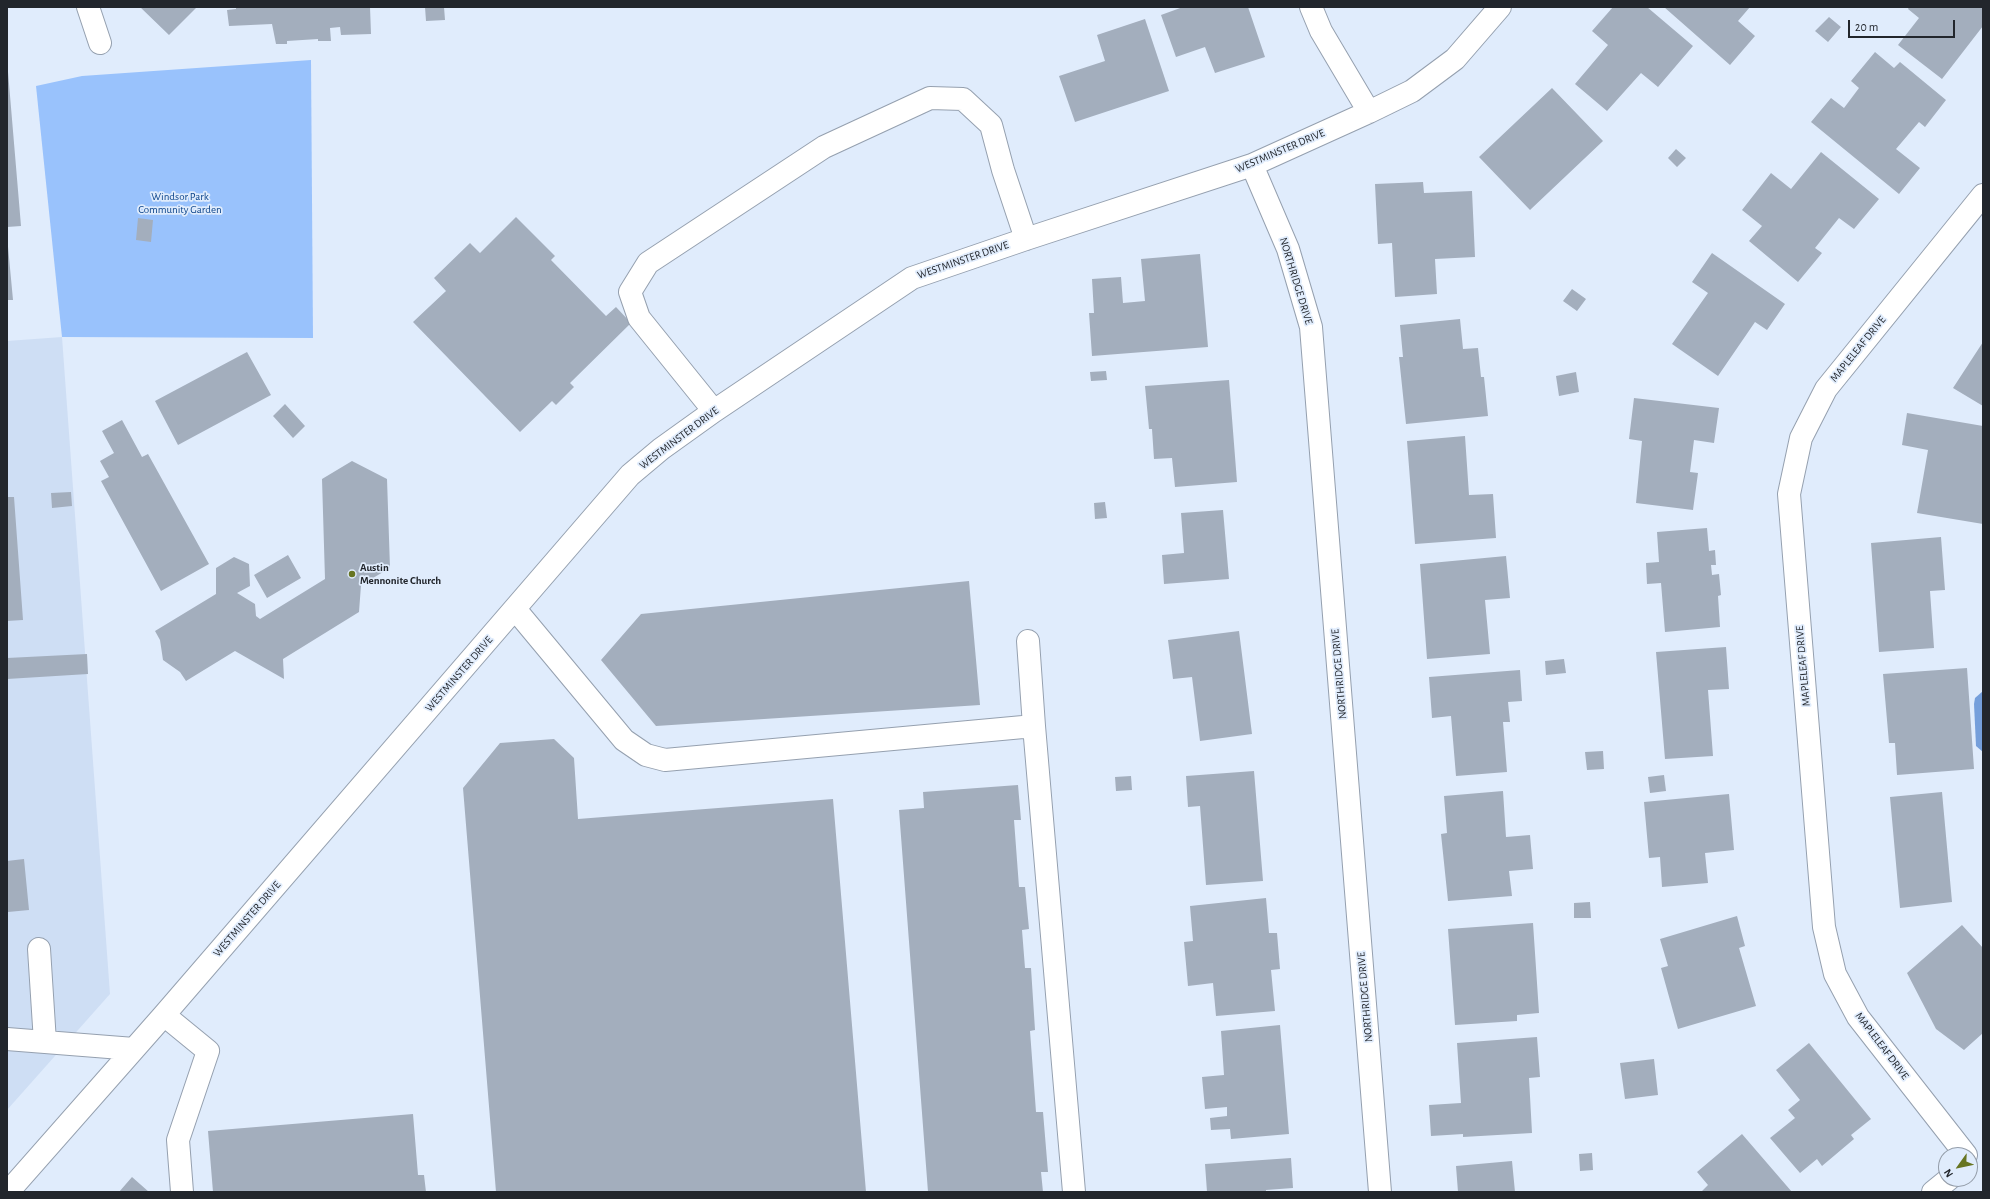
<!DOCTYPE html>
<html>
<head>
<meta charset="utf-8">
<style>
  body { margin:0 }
  #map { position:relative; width:1990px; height:1199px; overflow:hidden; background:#e0ecfc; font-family:"Alegreya Sans",sans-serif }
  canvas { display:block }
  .frame { position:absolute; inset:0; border:8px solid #22262c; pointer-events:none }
  .north { position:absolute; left:1938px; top:1147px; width:40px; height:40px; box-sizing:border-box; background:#e0ecfc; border:1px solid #949da9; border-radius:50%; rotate:237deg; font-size:11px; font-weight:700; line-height:16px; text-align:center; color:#22262c }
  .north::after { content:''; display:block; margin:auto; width:14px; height:18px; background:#677522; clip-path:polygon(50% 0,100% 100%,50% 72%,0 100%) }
  .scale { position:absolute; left:1848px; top:20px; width:107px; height:18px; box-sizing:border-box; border:2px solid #22262c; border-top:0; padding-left:5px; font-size:12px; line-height:14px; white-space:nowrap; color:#22262c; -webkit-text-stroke:3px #e0ecfc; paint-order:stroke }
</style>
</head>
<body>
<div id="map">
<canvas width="1990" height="1199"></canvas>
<div class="frame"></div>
<div class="north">N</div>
<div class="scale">20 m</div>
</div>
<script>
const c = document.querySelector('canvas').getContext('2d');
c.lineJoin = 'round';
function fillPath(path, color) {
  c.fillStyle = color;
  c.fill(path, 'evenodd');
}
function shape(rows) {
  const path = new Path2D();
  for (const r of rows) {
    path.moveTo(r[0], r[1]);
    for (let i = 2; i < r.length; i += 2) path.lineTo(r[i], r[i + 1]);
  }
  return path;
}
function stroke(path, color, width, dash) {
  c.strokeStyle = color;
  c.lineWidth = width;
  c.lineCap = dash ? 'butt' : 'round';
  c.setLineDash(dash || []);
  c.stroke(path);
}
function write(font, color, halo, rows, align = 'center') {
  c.font = font + ' "Alegreya Sans",sans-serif';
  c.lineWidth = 3.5;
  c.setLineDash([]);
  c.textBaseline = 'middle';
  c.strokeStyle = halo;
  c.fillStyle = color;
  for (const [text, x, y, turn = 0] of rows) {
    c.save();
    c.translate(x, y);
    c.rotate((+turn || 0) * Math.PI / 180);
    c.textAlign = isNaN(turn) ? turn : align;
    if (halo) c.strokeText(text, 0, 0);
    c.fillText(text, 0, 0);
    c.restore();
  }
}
fillPath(shape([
  [62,337,110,994,7,1110,7,341]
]), '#cedef4');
fillPath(shape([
  [311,60,313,338,62,337,36,86,82,76]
]), '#99c2fc');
fillPath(shape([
  [1983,691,1983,752,1976,746,1974,704,1975,698]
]), '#759fdb');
fillPath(shape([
  [140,7,197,7,169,35],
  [236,7,370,7,371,34,341,35,340,27,330,28,331,41,318,41,318,39,287,41,287,44,276,44,272,24,229,26,227,10,236,9],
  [425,7,444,7,445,20,426,21],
  [1183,7,1248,7,1265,57,1215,73,1205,47,1176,57,1161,15],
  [1613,7,1647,7,1693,46,1658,87,1641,73,1607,111,1575,84,1608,45,1592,31],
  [1664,7,1750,7,1738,21,1755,36,1730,65],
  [1909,7,1983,7,1983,26,1942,79,1898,45,1919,18,1908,9],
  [1829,17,1841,27,1828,42,1815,31],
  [1145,19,1169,91,1075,122,1059,76,1105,61,1097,35],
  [1875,52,1894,68,1900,62,1946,100,1925,127,1919,122,1896,149,1920,168,1899,194,1811,122,1831,98,1844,108,1859,88,1851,81],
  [7,60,21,226,7,227],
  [1552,88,1603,141,1530,210,1479,157],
  [1676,149,1686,158,1677,167,1668,158],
  [1821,152,1879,199,1854,229,1839,218,1815,248,1822,253,1798,282,1749,241,1762,226,1742,210,1771,173,1791,189],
  [1423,182,1424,193,1472,191,1475,257,1435,259,1437,294,1395,297,1392,243,1378,244,1375,184],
  [516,217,555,256,551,260,606,316,616,307,631,323,570,383,574,387,556,405,552,401,520,432,413,322,446,291,434,278,470,243,480,253],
  [138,218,153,220,151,242,136,240],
  [7,236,13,300,7,300],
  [1712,253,1785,304,1767,330,1755,322,1718,376,1672,344,1708,293,1692,282],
  [1200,254,1208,347,1092,356,1089,313,1094,313,1092,279,1121,277,1123,303,1145,301,1141,259],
  [1572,289,1586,299,1577,311,1563,301],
  [1460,319,1463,349,1478,348,1481,377,1484,377,1488,416,1406,424,1399,357,1403,357,1400,325],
  [1983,342,1983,406,1953,388],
  [247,352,271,395,178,445,155,401],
  [1106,371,1107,380,1091,381,1090,372],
  [1576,372,1579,392,1559,396,1556,376],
  [1229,380,1237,482,1175,487,1172,458,1154,459,1152,429,1149,429,1145,386],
  [1634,398,1719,408,1714,443,1694,440,1690,472,1698,473,1693,510,1636,503,1642,441,1629,439],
  [285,404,305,426,293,438,273,416],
  [1907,413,1983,426,1983,524,1917,513,1928,450,1902,445],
  [122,420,142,457,148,454,209,564,161,591,101,481,109,477,100,461,114,453,102,431],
  [1465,436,1469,495,1493,494,1496,538,1415,544,1407,441],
  [352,461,387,479,390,568,361,585,359,612,283,659,284,679,235,651,186,681,180,672,163,660,160,640,155,631,216,594,216,568,234,557,249,564,250,586,237,593,255,604,256,616,260,619,325,579,322,479],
  [71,492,72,506,52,508,51,493],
  [7,497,14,497,23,620,7,621],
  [1105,502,1107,518,1095,519,1094,503],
  [1223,510,1229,579,1164,584,1162,555,1184,553,1181,513],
  [1707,528,1709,551,1715,550,1716,565,1711,565,1712,575,1719,574,1721,595,1718,596,1720,627,1665,632,1661,583,1647,584,1646,563,1659,562,1657,532],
  [1941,537,1945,590,1930,591,1934,648,1879,652,1871,543],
  [288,555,301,578,267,598,254,575],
  [1506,556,1510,598,1485,600,1490,654,1427,659,1420,564],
  [969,581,980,705,656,726,601,660,641,614],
  [1239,631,1252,734,1200,741,1192,677,1173,679,1168,640],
  [1726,647,1729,689,1708,690,1713,756,1665,759,1656,652],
  [87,654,88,674,7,679,7,658],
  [1564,659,1566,673,1546,675,1545,661],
  [1967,668,1974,769,1897,775,1895,743,1889,743,1883,674],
  [1520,670,1522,701,1508,702,1510,722,1503,722,1507,772,1456,776,1451,716,1432,718,1429,677],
  [554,739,574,758,578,819,833,799,866,1192,496,1192,463,788,500,743],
  [1603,751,1604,769,1587,770,1585,752],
  [1254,771,1263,881,1206,885,1200,806,1188,807,1186,776],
  [1664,775,1666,791,1650,793,1648,777],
  [1131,776,1132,790,1116,791,1115,777],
  [1018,785,1021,820,1014,820,1019,887,1025,887,1029,929,1022,930,1025,968,1031,968,1035,1030,1030,1031,1036,1112,1043,1112,1048,1172,1041,1172,1043,1192,928,1192,899,810,924,808,923,792],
  [1503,791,1506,837,1530,835,1533,869,1509,871,1512,896,1448,901,1441,834,1447,833,1444,796],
  [1942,792,1952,902,1900,908,1890,797],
  [1729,794,1734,850,1705,853,1708,883,1662,887,1660,857,1649,858,1644,802],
  [24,859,29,910,8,912,7,861],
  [1266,898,1269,933,1277,933,1280,969,1271,970,1275,1011,1216,1016,1213,983,1188,986,1184,942,1193,941,1190,906],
  [1590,902,1591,918,1574,918,1574,903],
  [1737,916,1745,946,1739,948,1756,1006,1678,1029,1661,968,1668,966,1660,939],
  [1533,923,1539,1013,1517,1015,1517,1021,1455,1025,1448,929],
  [1962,925,1983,948,1983,1033,1964,1050,1936,1029,1907,973],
  [1280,1025,1289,1134,1231,1139,1230,1129,1211,1130,1210,1118,1227,1116,1227,1107,1205,1109,1202,1077,1224,1075,1221,1031],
  [1537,1037,1540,1077,1529,1078,1532,1133,1463,1137,1463,1134,1431,1136,1429,1105,1461,1103,1457,1043],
  [1809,1043,1871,1119,1851,1135,1854,1139,1822,1166,1817,1159,1800,1173,1770,1138,1795,1118,1788,1110,1800,1100,1776,1070],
  [1654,1059,1658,1095,1625,1099,1620,1063],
  [413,1114,418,1175,424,1175,426,1192,213,1192,208,1131],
  [1742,1134,1792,1192,1701,1192,1708,1185,1697,1172],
  [1592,1153,1593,1170,1580,1171,1579,1154],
  [1291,1158,1293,1188,1266,1190,1266,1192,1207,1192,1205,1164],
  [1512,1161,1515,1192,1458,1192,1456,1166],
  [132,1177,149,1192,119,1192]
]), '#a3aebd');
const minor = shape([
  [88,7,100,43],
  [1311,7,1321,31,1369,112],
  [1252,165,1288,249,1311,327,1380,1192],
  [714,411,639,318,630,292,648,263,824,147,930,98,963,99,991,125,1003,170,1026,239],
  [515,609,624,740,646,755,665,760,1034,726,1074,1192],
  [1028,641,1034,726],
  [39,949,45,1042],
  [164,1015,208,1051,178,1140,182,1192],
  [7,1039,134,1049],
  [1966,1155,1858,1017,1835,974,1824,927,1789,494,1801,438,1826,389,1983,195],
  [8,1192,164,1015,630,475,661,449,714,411,912,278,1026,239,1252,165,1369,112,1412,91,1455,59,1500,7],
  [1933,1192,1949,1179]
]);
stroke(minor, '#95a0af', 24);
stroke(minor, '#fff', 22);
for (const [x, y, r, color] of [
  [352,574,4,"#677522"]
]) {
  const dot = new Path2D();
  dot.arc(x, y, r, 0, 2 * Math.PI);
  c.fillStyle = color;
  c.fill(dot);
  stroke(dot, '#e0ecfc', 1.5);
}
write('11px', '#22262c', '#e0ecfc', [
  ["WESTMINSTER DRIVE",1280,151,-23],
  ["WESTMINSTER DRIVE",963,260,-19],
  ["NORTHRIDGE DRIVE",1296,281,73],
  ["MAPLELEAF DRIVE",1858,349,-51],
  ["WESTMINSTER DRIVE",679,438,-37],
  ["MAPLELEAF DRIVE",1803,666,-95],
  ["WESTMINSTER DRIVE",459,674,-49],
  ["NORTHRIDGE DRIVE",1339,674,-95],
  ["WESTMINSTER DRIVE",247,919,-49],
  ["NORTHRIDGE DRIVE",1365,997,-95],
  ["MAPLELEAF DRIVE",1882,1046,53]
]);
write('11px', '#0a438a', '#e0ecfc', [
  ["Windsor Park",180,197],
  ["Community Garden",180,210]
]);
write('bold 11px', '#22262c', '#e0ecfc', [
  ["Austin",360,568],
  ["Mennonite Church",360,581]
], 'left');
</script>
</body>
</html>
